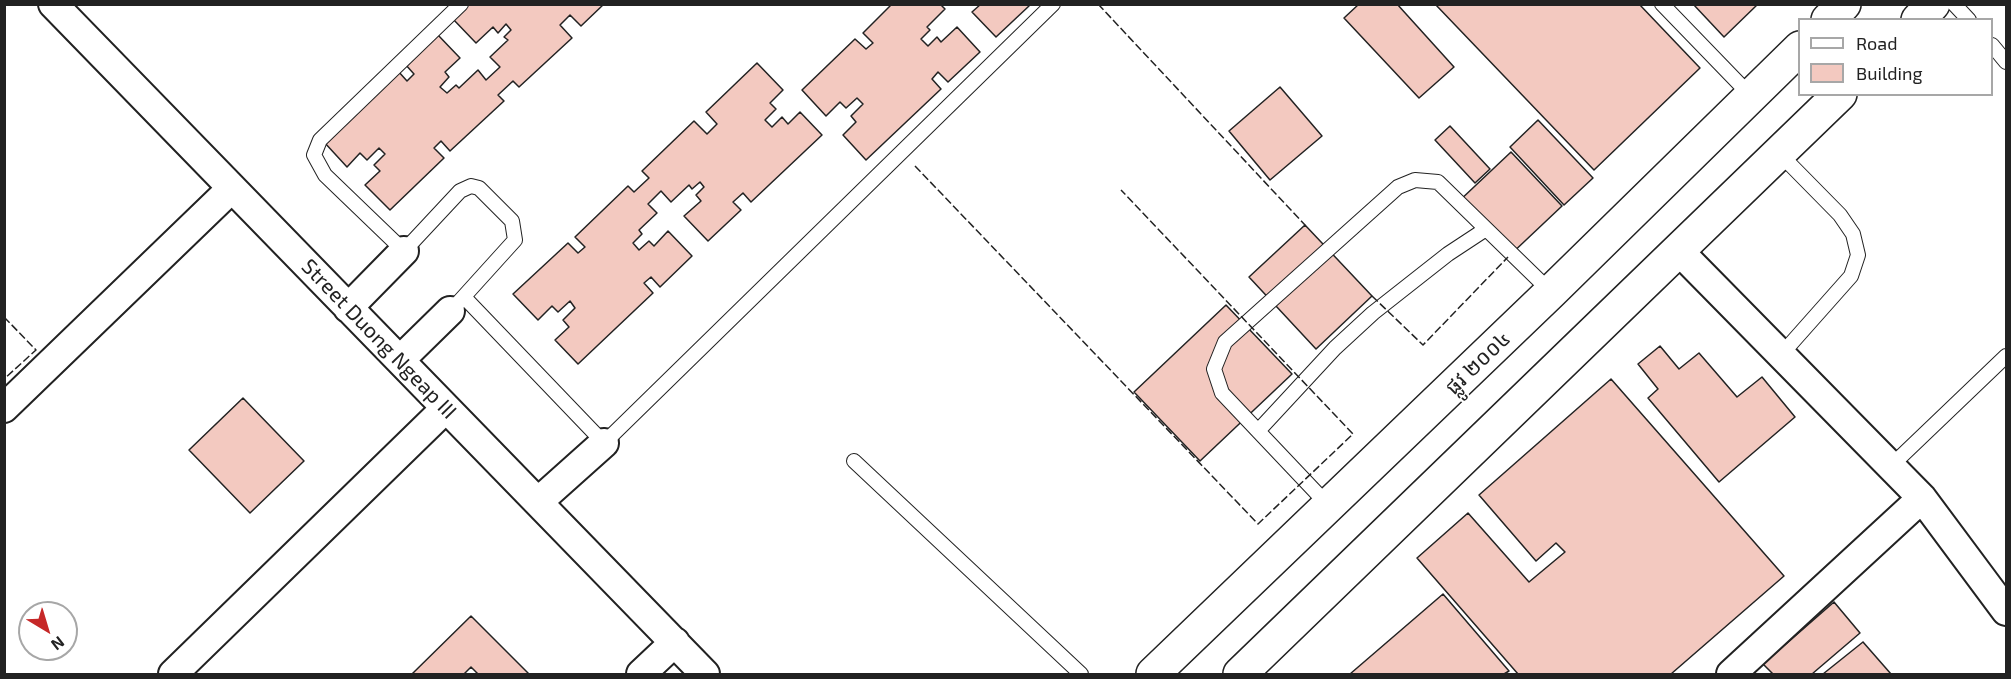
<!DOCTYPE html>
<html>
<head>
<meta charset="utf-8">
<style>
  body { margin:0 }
  #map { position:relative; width:2011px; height:679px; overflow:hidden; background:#fff; font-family:"Exo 2",sans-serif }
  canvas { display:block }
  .frame { position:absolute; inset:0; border:6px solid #222; pointer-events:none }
  .legend { position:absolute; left:1798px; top:18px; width:195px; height:78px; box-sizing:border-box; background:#fff; border:2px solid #a7a7a7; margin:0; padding:8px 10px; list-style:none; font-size:18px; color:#222 }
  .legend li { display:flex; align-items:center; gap:12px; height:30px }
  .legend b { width:30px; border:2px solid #a7a7a7 }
  .north { position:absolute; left:18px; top:601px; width:60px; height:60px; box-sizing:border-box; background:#fff; border:2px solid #a7a7a7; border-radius:50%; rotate:142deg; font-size:16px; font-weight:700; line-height:24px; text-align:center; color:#222 }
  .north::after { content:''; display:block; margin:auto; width:21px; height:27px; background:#c62828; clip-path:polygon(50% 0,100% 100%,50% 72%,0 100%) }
</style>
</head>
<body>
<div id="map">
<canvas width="2011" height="679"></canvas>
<div class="frame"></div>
<ul class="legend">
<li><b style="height:8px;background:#fff"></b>Road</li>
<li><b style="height:16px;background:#f3c9c0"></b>Building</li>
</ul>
<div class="north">N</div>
</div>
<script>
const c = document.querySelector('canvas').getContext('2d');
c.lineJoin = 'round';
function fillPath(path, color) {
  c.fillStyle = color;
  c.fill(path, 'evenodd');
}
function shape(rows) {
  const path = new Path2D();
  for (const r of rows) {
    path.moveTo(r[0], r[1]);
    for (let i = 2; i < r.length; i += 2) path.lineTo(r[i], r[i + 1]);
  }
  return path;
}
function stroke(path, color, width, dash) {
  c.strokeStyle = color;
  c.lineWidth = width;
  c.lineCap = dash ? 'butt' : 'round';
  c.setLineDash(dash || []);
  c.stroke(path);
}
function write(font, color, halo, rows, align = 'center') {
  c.font = font + ' "Exo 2","Noto Sans Khmer",sans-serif';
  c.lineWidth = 4.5;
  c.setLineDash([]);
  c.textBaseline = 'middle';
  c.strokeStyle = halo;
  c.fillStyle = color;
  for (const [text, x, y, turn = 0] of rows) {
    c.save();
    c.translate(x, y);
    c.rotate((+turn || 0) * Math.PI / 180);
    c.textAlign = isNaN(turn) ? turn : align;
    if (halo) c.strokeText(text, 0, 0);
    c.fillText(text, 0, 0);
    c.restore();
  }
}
const building = shape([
  [466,4,604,4,581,26,570,15,560,25,572,38,519,87,513,81,498,95,504,101,450,151,441,141,434,148,444,158,390,210,365,185,380,171,374,165,385,154,379,148,367,160,360,153,347,167,324,142,398,71,407,81,414,74,405,64,437,34,460,58,445,72,449,77,440,87,447,93,456,85,459,88,478,70,486,80,500,67,490,57,508,40,504,37,511,30,506,24,498,33,493,27,476,43,452,18,466,4],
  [892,4,940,4,945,9,927,27,930,30,921,39,928,46,937,37,941,42,957,27,980,52,948,82,938,72,932,79,941,89,866,160,843,135,856,122,851,116,863,104,857,98,846,108,840,102,826,116,802,90,855,39,866,49,873,43,863,33,892,4],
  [981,4,1028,4,1029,6,996,37,972,12,981,4],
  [1359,4,1397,4,1454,67,1419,98,1344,18,1359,4],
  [1435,4,1639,4,1700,68,1594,170,1435,4],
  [1693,4,1758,4,1724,37,1693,4],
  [757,63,783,90,770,103,776,109,765,120,772,127,782,117,788,124,800,112,822,135,751,202,743,193,733,202,741,210,708,241,684,216,701,201,696,195,704,187,700,182,692,189,689,185,671,202,661,191,648,204,657,213,639,230,642,234,633,243,639,250,649,241,654,246,668,231,692,256,660,287,651,277,644,283,653,293,578,364,555,340,569,327,563,320,575,308,570,301,558,312,552,306,538,320,513,294,568,243,578,253,585,247,575,237,628,186,634,192,649,178,642,171,694,121,707,134,717,124,706,112,757,63],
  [1280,87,1322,136,1270,180,1229,131,1280,87],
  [1538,120,1593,178,1564,205,1510,147,1538,120],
  [1450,126,1490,169,1475,183,1435,140,1450,126],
  [1511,152,1562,206,1508,257,1457,203,1511,152],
  [1305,225,1372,296,1316,349,1249,277,1305,225],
  [1226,305,1292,374,1200,461,1134,392,1226,305],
  [1660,346,1679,369,1699,353,1737,397,1762,377,1795,417,1719,482,1648,398,1658,389,1638,364,1660,346],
  [1611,379,1784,576,1671,674,1518,674,1417,558,1468,513,1529,582,1565,552,1556,543,1536,561,1479,495,1611,379],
  [243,398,304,461,250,513,189,450,243,398],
  [1443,594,1509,671,1504,674,1350,674,1443,594],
  [1834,602,1860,633,1812,674,1773,674,1763,664,1834,602],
  [471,616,529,674,478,674,471,667,464,674,412,674,471,616],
  [1863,642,1891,674,1823,674,1863,642]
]);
fillPath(building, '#f3c9c0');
stroke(building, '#222', 1.5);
const lane = shape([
  [1662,4,1751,96],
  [1954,4,1969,20],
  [1992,45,2006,62],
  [1779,153,1840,215,1853,234,1858,255,1851,276,1780,356],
  [464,297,604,443,1053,4],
  [458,303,515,240,512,221,479,188,471,186,460,191,404,251,325,175,314,155,320,140,461,4],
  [1258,431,1335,348,1373,313,1448,254,1486,229],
  [854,461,1081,674],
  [1890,467,2006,356],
  [1329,506,1222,393,1214,369,1225,342,1398,187,1415,180,1438,182,1551,292]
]);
const street = shape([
  [53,4,705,674],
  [1678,250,1922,498,2006,611],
  [348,308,404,251],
  [400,360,450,311],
  [4,408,232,188],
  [538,502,604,443],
  [173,674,446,408],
  [641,674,675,642],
  [1731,674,1922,498]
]);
const secondary = shape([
  [1828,20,1844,4],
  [1918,20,1933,4],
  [1153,674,1551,292,1800,48],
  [1240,674,1840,94]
]);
stroke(lane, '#222', 16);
stroke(street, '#222', 32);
stroke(secondary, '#222', 36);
stroke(lane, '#fff', 14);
stroke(street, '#fff', 28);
stroke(secondary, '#fff', 33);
stroke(shape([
  [1098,4,1305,225],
  [915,166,1258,524,1353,434,1121,190],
  [1372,296,1423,345,1508,257],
  [4,317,36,350,4,379]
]), '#222', 1.5, [8, 3]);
write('21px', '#222', '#fff', [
  ["Street Duong Ngeap III",379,339,46],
  ["ផ្លូវ ២០០៤",1478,363,-44]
]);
</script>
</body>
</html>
